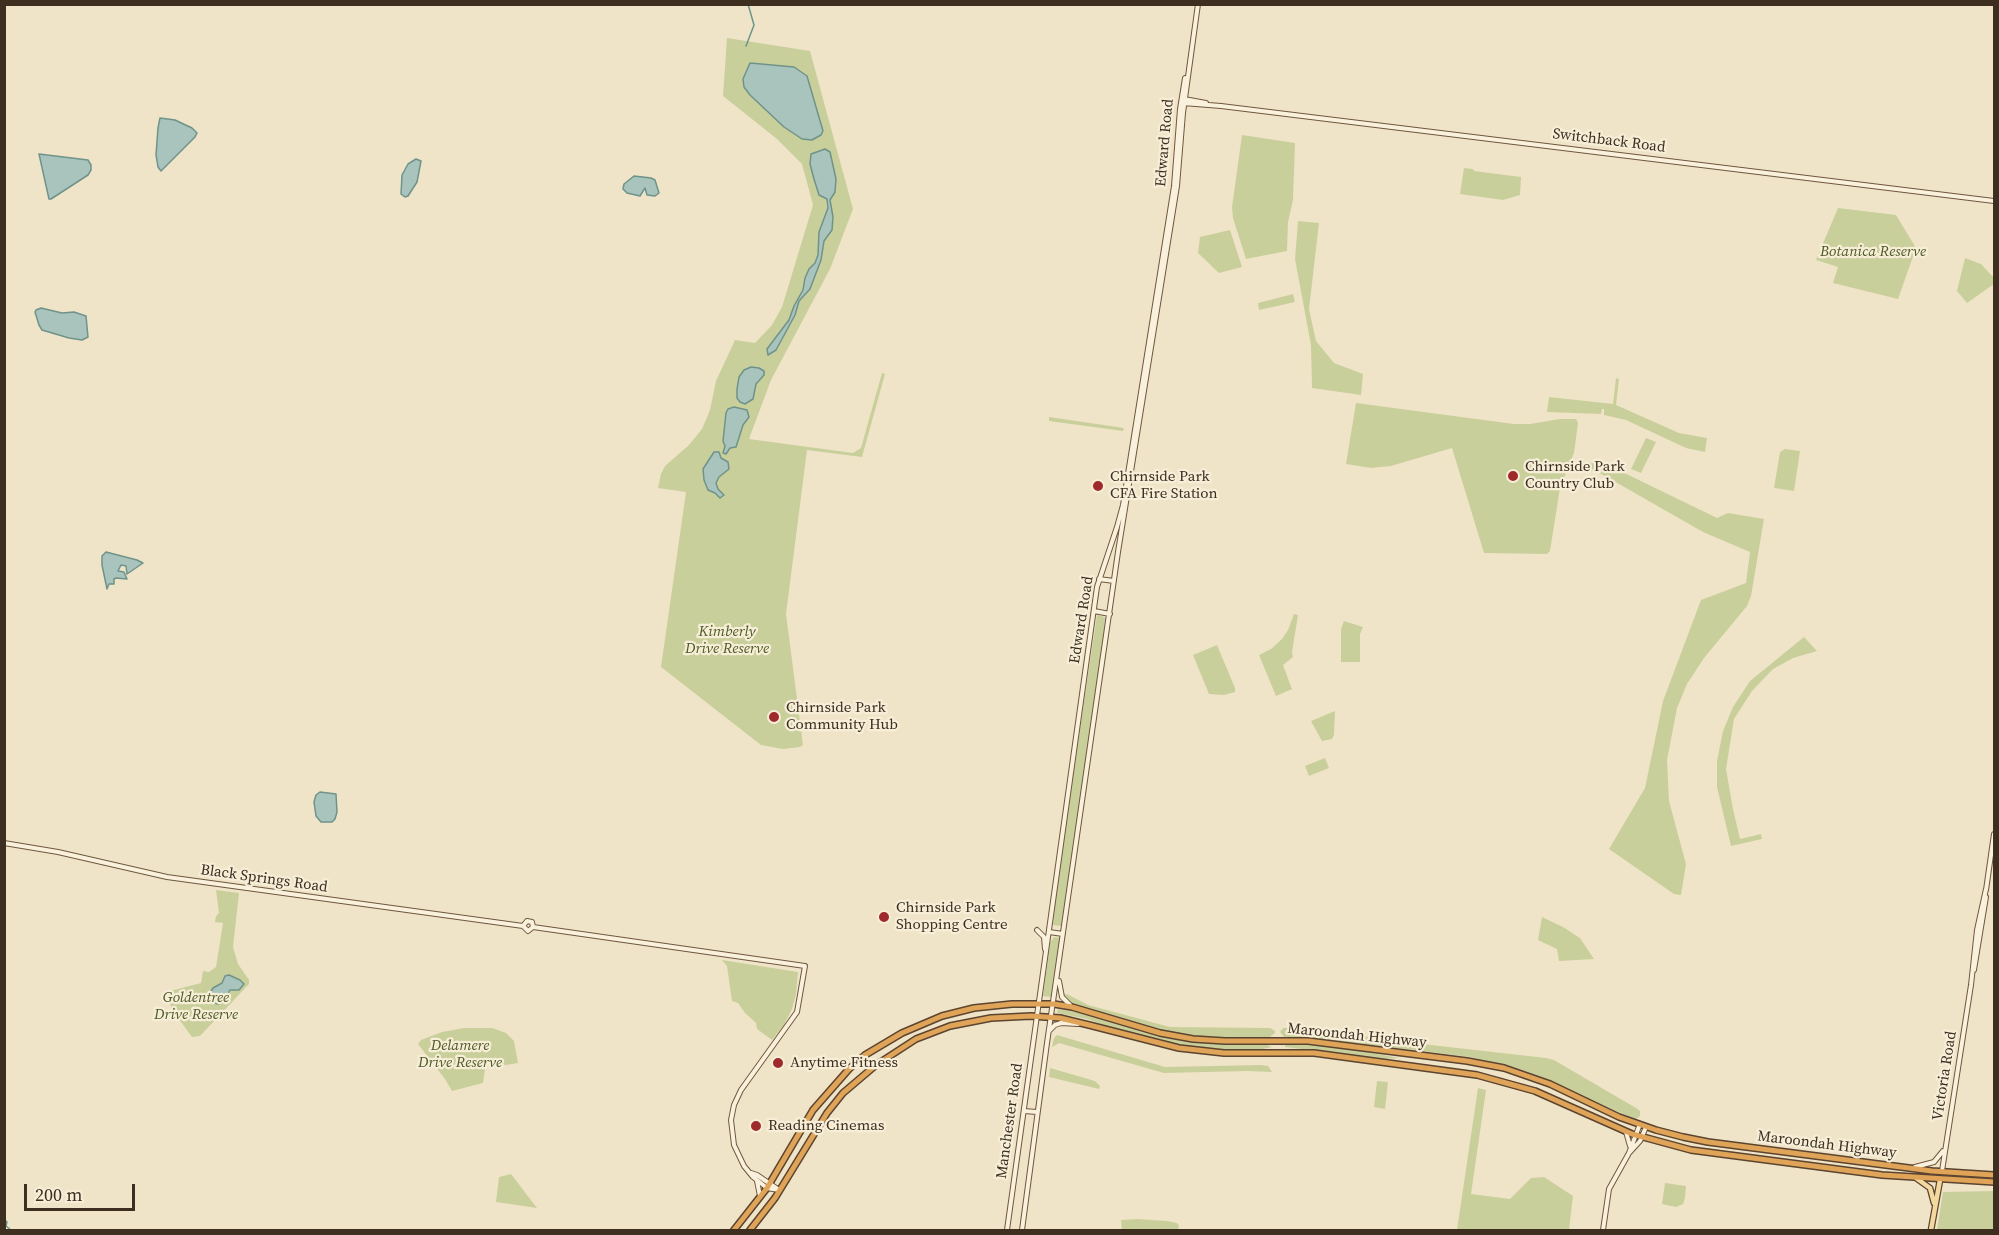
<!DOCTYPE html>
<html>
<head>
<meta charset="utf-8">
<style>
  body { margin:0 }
  #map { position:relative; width:1999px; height:1235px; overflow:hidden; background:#f0e4c8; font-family:"Source Serif 4",serif }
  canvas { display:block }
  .frame { position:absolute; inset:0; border:6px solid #3d2e20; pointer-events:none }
  .scale { position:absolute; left:24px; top:1184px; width:111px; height:27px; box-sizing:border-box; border:3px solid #3d2e20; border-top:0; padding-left:8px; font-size:18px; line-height:21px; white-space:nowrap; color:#3d2e20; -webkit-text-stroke:4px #f7eed8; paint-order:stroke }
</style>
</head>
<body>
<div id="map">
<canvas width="1999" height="1235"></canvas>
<div class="frame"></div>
<div class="scale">200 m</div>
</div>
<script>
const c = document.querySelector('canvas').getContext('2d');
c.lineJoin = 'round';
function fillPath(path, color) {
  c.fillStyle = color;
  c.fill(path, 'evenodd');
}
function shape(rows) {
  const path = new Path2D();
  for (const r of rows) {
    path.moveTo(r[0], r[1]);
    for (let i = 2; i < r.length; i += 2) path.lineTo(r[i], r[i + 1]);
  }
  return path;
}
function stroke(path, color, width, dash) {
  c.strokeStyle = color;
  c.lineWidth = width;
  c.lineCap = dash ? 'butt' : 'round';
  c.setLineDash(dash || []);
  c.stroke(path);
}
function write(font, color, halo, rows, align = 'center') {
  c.font = font + ' "Source Serif 4",serif';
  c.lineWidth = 4.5;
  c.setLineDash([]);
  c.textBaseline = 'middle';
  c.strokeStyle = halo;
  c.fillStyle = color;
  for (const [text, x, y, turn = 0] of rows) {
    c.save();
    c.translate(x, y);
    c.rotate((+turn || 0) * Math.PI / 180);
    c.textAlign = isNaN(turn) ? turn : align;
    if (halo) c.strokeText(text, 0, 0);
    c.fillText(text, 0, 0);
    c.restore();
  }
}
fillPath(shape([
  [727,38,810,51,853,209,830,269,771,380,749,439,853,453,861,448,882,373,885,374,862,457,807,450,786,614,803,745,800,747,783,749,761,745,661,667,686,492,658,488,661,474,665,466,689,445,702,429,710,410,716,381,735,340,755,343,772,325,782,307,813,205,802,164,777,139,723,96],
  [1242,135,1295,143,1293,200,1288,222,1287,251,1246,259,1233,218,1232,207],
  [1464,168,1473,169,1474,171,1521,177,1520,195,1503,200,1460,194],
  [1838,208,1896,215,1916,248,1898,299,1833,283,1838,267,1816,260],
  [1298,221,1319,223,1309,309,1316,341,1334,363,1363,374,1361,395,1312,388,1311,345,1295,259],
  [1230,230,1242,267,1219,273,1198,253,1200,237],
  [1965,258,1981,264,1994,278,1994,284,1967,303,1957,291],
  [1293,294,1295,302,1259,310,1258,303],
  [1616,378,1619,379,1616,405,1679,433,1707,438,1705,452,1686,448,1626,420,1604,415,1604,409,1602,409,1601,414,1547,412,1549,397,1613,404],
  [1356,403,1514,424,1530,424,1560,419,1576,419,1578,423,1574,453,1560,488,1550,551,1547,554,1484,553,1452,448,1391,466,1371,468,1346,464],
  [1049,417,1124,428,1123,431,1049,421],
  [1646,438,1656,442,1641,473,1631,469],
  [1785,449,1800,451,1794,491,1774,488,1780,452],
  [1581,462,1608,465,1717,518,1728,513,1764,519,1751,596,1747,606,1704,658,1687,684,1677,708,1667,760,1669,801,1686,864,1681,895,1674,894,1609,849,1645,788,1663,701,1701,600,1746,583,1750,552,1703,532,1598,472,1577,470],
  [1294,614,1298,615,1292,652,1293,657,1283,665,1292,689,1276,696,1259,655,1271,649,1282,639,1288,630],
  [1097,615,1102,616,1105,618,1103,641,1070,874,1061,926,1053,925,1057,883],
  [1344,621,1363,627,1360,634,1360,662,1341,662,1341,629],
  [1804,637,1817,651,1793,658,1773,669,1752,691,1734,719,1726,769,1733,809,1740,839,1761,834,1762,839,1731,846,1717,787,1717,761,1723,731,1733,707,1750,681],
  [1217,645,1235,688,1235,692,1224,695,1209,694,1193,655],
  [1335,711,1334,735,1332,739,1322,741,1311,721],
  [1325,758,1329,768,1309,776,1305,766],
  [216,890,239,893,233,947,238,964,249,980,249,984,200,1036,192,1037,173,1011,166,994,170,993,170,991,201,983,203,971,209,972,216,967,223,923,215,922,216,916,219,913],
  [1542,917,1563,927,1580,938,1594,959,1559,961,1557,949,1538,940],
  [1054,937,1060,938,1061,942,1051,997,1043,996,1050,943],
  [722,960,798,972,796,994,792,1009,784,1025,772,1040,757,1029,756,1023,745,1013,738,1003,732,1001,727,966],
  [1067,994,1088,1005,1170,1027,1270,1028,1275,1031,1275,1033,1270,1037,1229,1038,1192,1036,1170,1033,1070,1003,1063,995],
  [1058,1009,1090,1014,1154,1034,1191,1042,1267,1045,1272,1047,1258,1050,1225,1051,1175,1045,1118,1030,1087,1019,1057,1013],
  [464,1028,492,1028,506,1033,514,1041,518,1063,506,1065,486,1062,483,1083,452,1091,445,1079,418,1044,421,1040,442,1032],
  [1283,1028,1302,1028,1422,1044,1546,1058,1554,1060,1636,1108,1640,1111,1640,1116,1636,1119,1630,1117,1538,1076,1494,1063,1470,1057,1330,1040,1284,1037,1280,1032],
  [1057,1035,1165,1067,1261,1065,1268,1066,1272,1072,1248,1071,1164,1073,1059,1043,1052,1047,1054,1038],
  [1306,1043,1346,1048,1399,1058,1383,1059,1285,1047,1285,1044],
  [1050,1068,1095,1081,1100,1086,1099,1089,1049,1077],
  [1377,1081,1388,1082,1385,1109,1374,1107],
  [1478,1088,1486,1090,1471,1194,1510,1199,1531,1178,1544,1177,1573,1196,1569,1230,1457,1230],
  [511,1174,537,1208,496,1202,499,1177],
  [1665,1183,1686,1186,1685,1198,1683,1204,1676,1207,1662,1204],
  [1994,1191,1994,1230,1937,1230,1943,1192],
  [1137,1219,1167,1221,1177,1223,1179,1226,1178,1230,1122,1230,1121,1220]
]), '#c9cf9b');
const water = shape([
  [750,63,794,67,807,76,823,131,821,135,812,140,802,139,784,127,750,95,744,87,743,79,750,63],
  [160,118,175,120,192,128,197,133,195,137,161,171,158,167,156,155,158,128,160,118],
  [825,149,830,152,836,179,835,192,830,200,833,217,832,230,824,241,821,260,810,289,799,301,795,315,776,350,768,355,767,349,789,320,794,306,803,290,805,278,809,269,815,263,818,255,819,232,828,208,827,199,819,195,814,179,810,164,811,154,825,149],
  [39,154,88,160,91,165,91,170,88,175,51,199,49,199,39,154],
  [416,159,421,161,417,182,408,196,405,197,401,194,402,175,408,164,416,159],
  [634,176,651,178,655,180,659,193,655,196,647,195,645,188,640,196,627,193,623,189,624,184,634,176],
  [41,308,62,313,74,312,86,316,88,337,82,340,69,338,42,330,39,325,35,312,36,310,41,308],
  [751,367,759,368,764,371,764,375,756,384,753,399,745,404,740,402,737,398,737,389,739,377,744,370,751,367],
  [734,407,747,410,749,417,743,425,736,447,730,448,726,454,723,453,725,446,723,441,726,413,728,409,734,407],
  [714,452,719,452,721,458,728,462,729,469,719,477,716,483,718,489,724,495,720,498,715,493,708,490,704,480,703,469,714,452],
  [106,552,137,560,143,563,127,574,126,566,121,565,118,571,124,572,127,579,116,578,114,579,114,584,109,584,107,589,102,565,102,556,106,552],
  [320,792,336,794,337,812,335,819,332,822,321,822,316,816,314,802,316,795,320,792],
  [229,975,240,980,244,984,239,990,230,990,224,1002,219,1004,213,1003,210,999,210,993,213,988,222,983,225,976,229,975]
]);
fillPath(water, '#a9c4bc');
stroke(water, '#6f938a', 1.5);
stroke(shape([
  [746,46,754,25,748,4],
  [4,1219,7,1222,6,1226,11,1230]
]), '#6f938a', 1.5);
const secondary = shape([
  [1184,99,1206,103],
  [1183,103,1221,106,1994,201],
  [1099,579,1114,581],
  [1094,611,1110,614],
  [4,843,58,852,167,877,523,926],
  [1986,890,1994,834],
  [523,926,527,921,532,922,533,927],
  [523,926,528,931,533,927],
  [533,927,805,966,797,1012,741,1090,734,1105,731,1120,734,1145,744,1166,753,1177,767,1188,779,1190],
  [1037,930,1044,937,1045,949],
  [1049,932,1063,934],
  [1974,970,1986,897],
  [1059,981,1062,997,1070,1005],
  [1049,1031,1055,1025,1061,1023,1078,1024],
  [1024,1111,1037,1112],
  [1626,1132,1630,1146],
  [1630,1152,1640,1141,1646,1127],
  [1915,1167,1934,1162,1943,1151],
  [1942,1171,1971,985,1977,930,1986,889],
  [751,1173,757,1175,779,1190],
  [757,1181,760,1196],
  [1007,1230,1097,587,1117,527,1123,505,1174,186,1180,109,1185,78],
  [1022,1230,1047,1043,1118,552,1177,186,1183,113,1198,4],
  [1603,1230,1609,1189,1629,1153,1640,1124]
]);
const primary = shape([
  [1916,1178,1930,1188,1934,1203],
  [1931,1230,1940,1180]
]);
const highway = shape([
  [734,1230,767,1188,813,1110,849,1069,865,1055,902,1033,942,1016,974,1008,1012,1004,1054,1004,1072,1007,1160,1033,1193,1039,1225,1041,1308,1041,1467,1061,1504,1068,1550,1084,1619,1117,1656,1130,1683,1137,1708,1142,1932,1171,1994,1175],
  [750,1230,775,1198,827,1113,843,1093,876,1065,916,1039,950,1026,991,1018,1031,1016,1060,1018,1089,1025,1179,1048,1224,1053,1314,1053,1477,1075,1535,1091,1632,1134,1691,1150,1882,1175,1994,1182]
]);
stroke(secondary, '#6f573f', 6);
stroke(primary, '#5b4430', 7);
stroke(highway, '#5b4430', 8);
stroke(secondary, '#faf1dc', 4);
stroke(primary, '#f3d9a0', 4.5);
stroke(highway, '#e0a458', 5);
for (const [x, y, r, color] of [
  [1513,476,6,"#9e2a2b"],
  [1098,486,6,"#9e2a2b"],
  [774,717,6,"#9e2a2b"],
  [884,917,6,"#9e2a2b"],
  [778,1063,6,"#9e2a2b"],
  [756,1126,6,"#9e2a2b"]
]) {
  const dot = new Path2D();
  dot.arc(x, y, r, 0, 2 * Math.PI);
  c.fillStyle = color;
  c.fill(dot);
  stroke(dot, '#f7eed8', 2);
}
write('15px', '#3d2e20', '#f7eed8', [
  ["Switchback Road",1609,141,7],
  ["Edward Road",1165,143,-85],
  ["Edward Road",1082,620,-81],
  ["Black Springs Road",264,879,8],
  ["Maroondah Highway",1357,1036,6],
  ["Victoria Road",1945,1076,-81],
  ["Manchester Road",1010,1121,-82],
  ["Maroondah Highway",1827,1145,7]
]);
write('italic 15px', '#4d5a26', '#f7eed8', [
  ["Botanica Reserve",1873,252],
  ["Kimberly",727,632],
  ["Drive Reserve",727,649],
  ["Goldentree",196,998],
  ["Drive Reserve",196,1015],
  ["Delamere",460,1046],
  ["Drive Reserve",460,1063]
]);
write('15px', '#3d2e20', '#f7eed8', [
  ["Chirnside Park",1525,467],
  ["Country Club",1525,484],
  ["Chirnside Park",1110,477],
  ["CFA Fire Station",1110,494],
  ["Chirnside Park",786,708],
  ["Community Hub",786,725],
  ["Chirnside Park",896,908],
  ["Shopping Centre",896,925],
  ["Anytime Fitness",790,1063],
  ["Reading Cinemas",768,1126]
], 'left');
</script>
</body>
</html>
